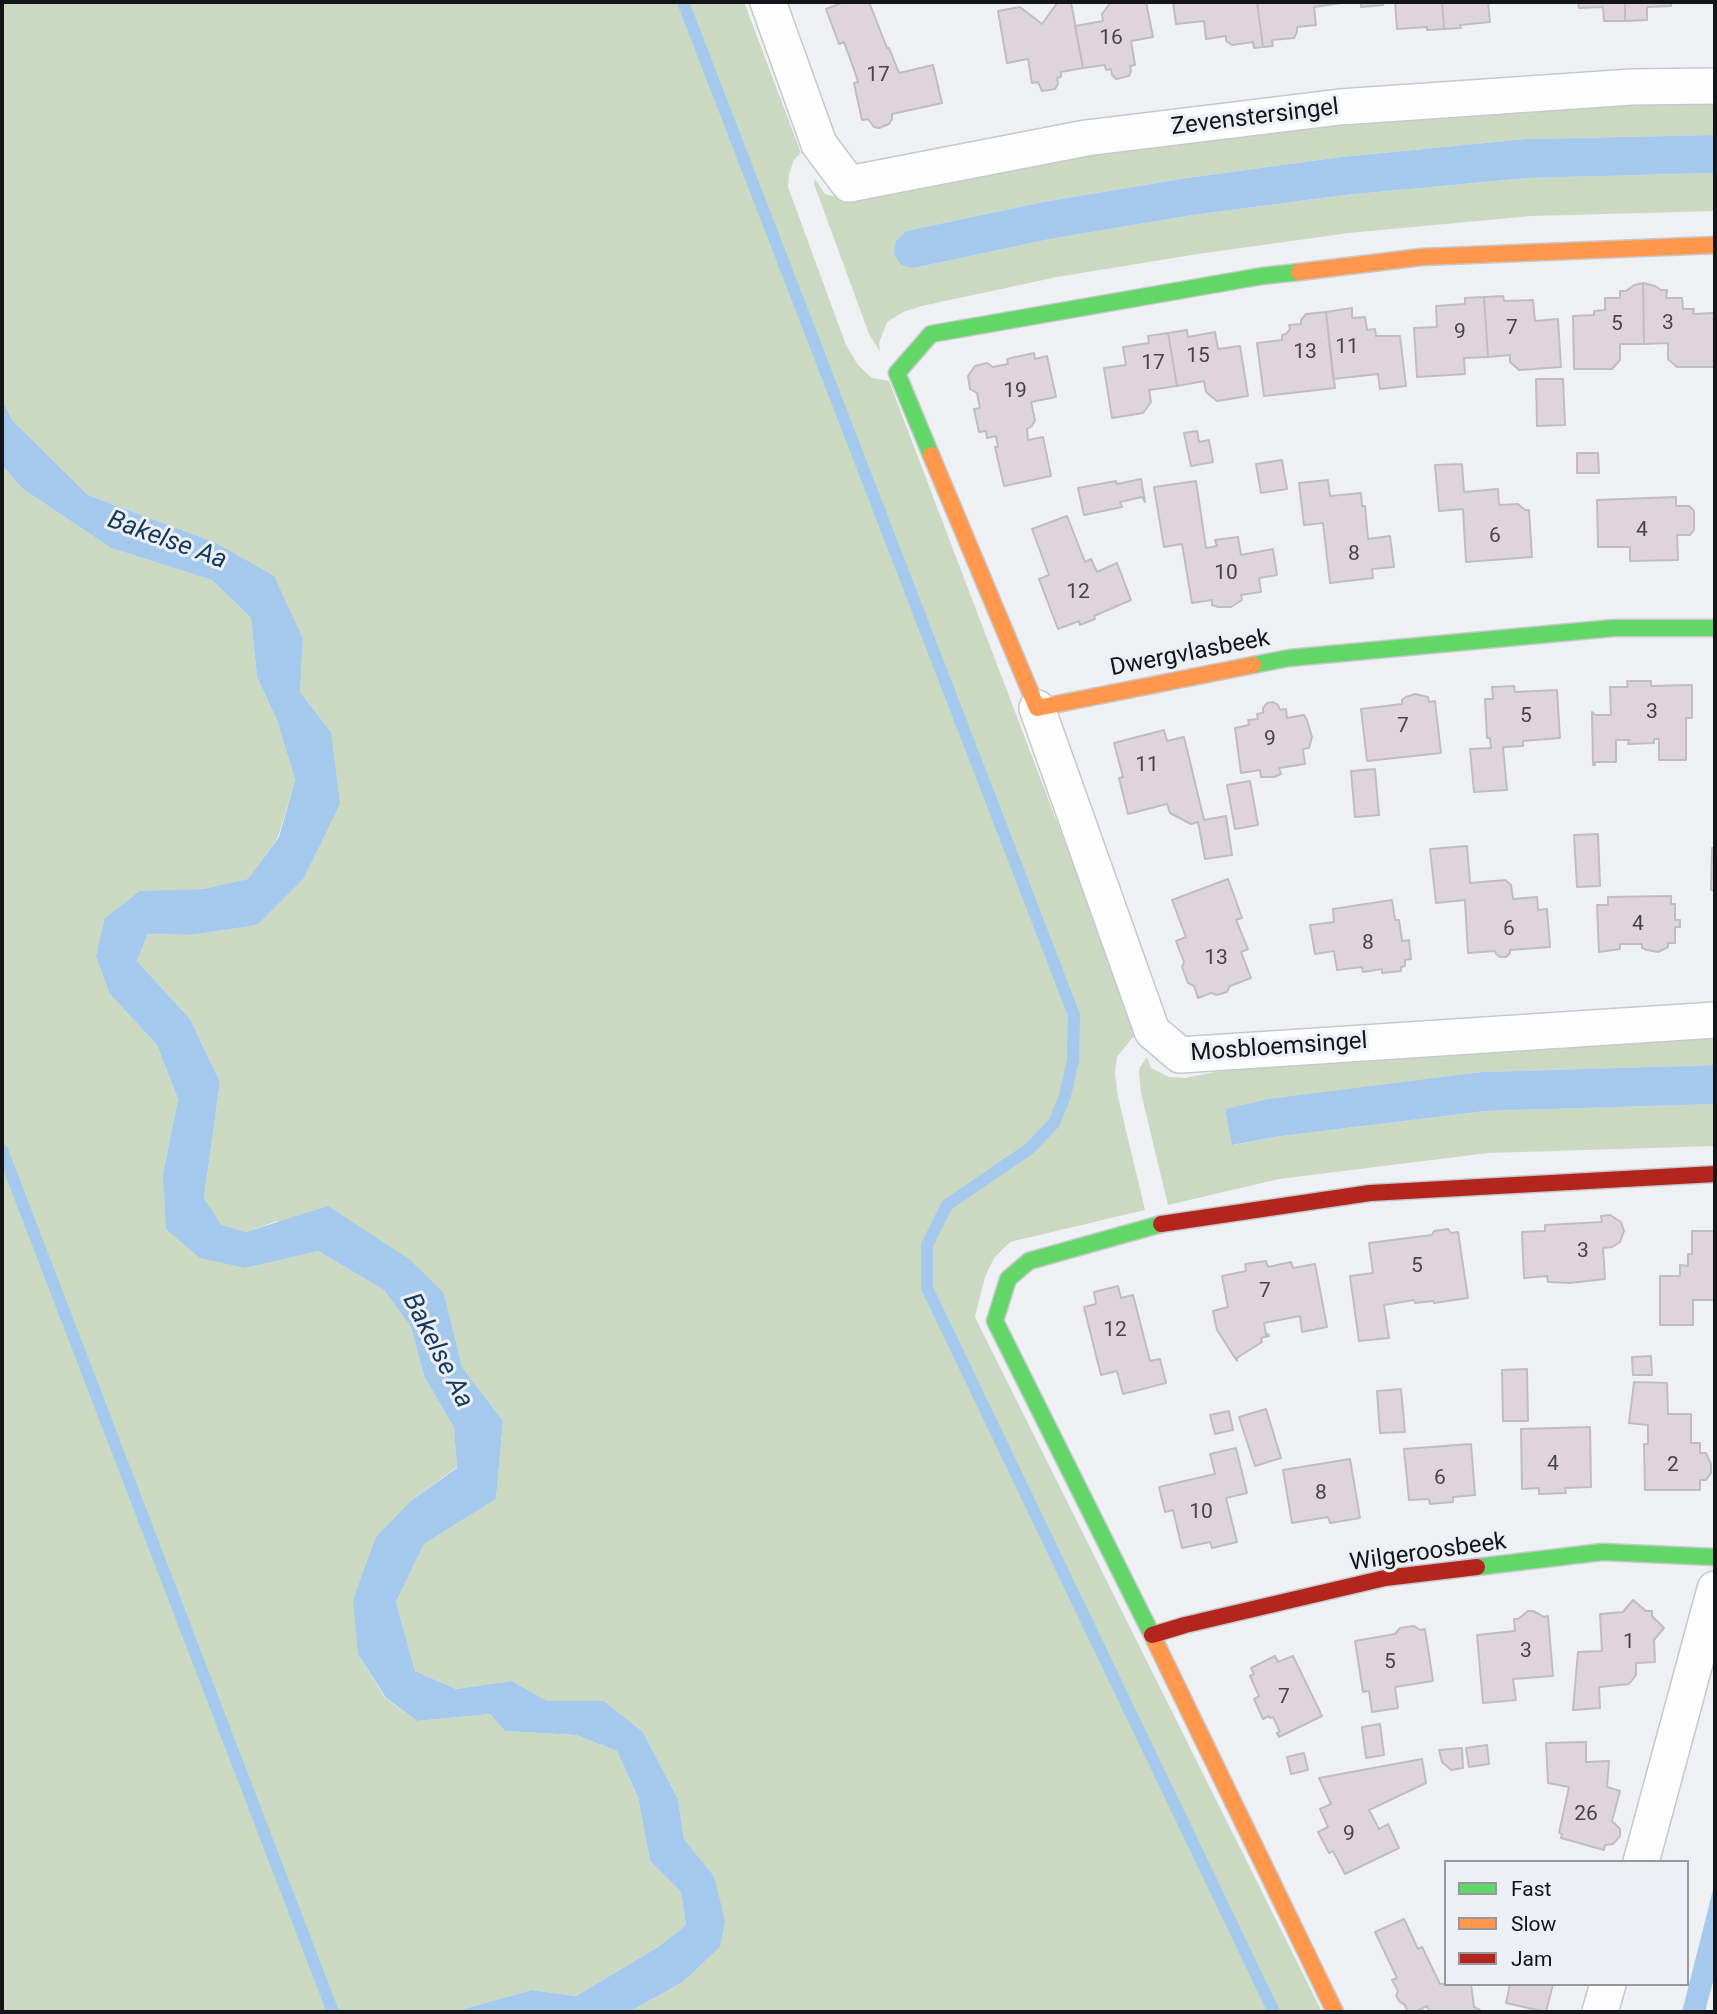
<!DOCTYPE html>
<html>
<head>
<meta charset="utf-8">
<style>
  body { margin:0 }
  #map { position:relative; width:1717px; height:2014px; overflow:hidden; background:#eff0f4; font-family:Roboto,sans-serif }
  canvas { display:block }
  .frame { position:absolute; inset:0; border:4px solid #141518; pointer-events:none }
  .legend { position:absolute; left:1444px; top:1860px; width:245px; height:126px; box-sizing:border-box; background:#edeff6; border:2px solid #96989d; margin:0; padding:9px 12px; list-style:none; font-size:21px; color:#141518 }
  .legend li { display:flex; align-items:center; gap:14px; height:35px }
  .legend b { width:35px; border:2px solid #96989d }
</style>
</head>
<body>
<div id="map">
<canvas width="1717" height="2014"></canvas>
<div class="frame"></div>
<ul class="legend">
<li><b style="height:9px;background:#63d668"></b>Fast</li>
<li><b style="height:9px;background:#ff974d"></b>Slow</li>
<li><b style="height:9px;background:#b3261e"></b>Jam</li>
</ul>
</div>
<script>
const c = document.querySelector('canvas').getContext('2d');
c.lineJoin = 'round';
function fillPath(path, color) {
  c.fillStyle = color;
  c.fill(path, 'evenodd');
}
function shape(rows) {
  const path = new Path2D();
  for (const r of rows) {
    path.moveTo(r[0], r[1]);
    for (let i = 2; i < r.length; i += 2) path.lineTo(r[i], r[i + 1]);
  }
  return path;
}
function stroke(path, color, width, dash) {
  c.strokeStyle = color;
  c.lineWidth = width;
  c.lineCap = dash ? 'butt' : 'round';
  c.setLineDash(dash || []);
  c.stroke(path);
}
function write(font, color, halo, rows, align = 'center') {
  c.font = font + ' Roboto,sans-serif';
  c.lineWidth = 6;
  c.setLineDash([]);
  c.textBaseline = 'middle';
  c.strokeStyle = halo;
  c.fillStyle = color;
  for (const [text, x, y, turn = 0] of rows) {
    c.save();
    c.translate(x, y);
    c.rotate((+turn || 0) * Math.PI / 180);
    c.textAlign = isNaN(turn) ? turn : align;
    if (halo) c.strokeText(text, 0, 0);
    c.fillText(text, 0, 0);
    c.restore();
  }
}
fillPath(shape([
  [2,2,744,2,801,153,794,160,789,174,788,187,846,345,858,365,872,378,889,381,1137,1032,1117,1057,1115,1073,1118,1097,1145,1210,1010,1242,994,1258,985,1277,975,1317,1322,2012,629,2012,683,1982,720,1947,714,1876,684,1839,678,1799,643,1732,604,1701,546,1701,512,1681,456,1689,415,1671,396,1602,424,1544,496,1499,503,1421,462,1367,444,1293,277,1221,246,1232,221,1226,204,1198,220,1082,190,1019,137,961,148,934,191,935,257,925,331,732,300,692,303,639,214,542,88,495,13,421,2,400],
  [1715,93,1715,135,1526,139,1341,157,1187,178,1043,202,906,231,914,268,1050,239,1193,215,1345,195,1528,178,1715,173,1715,211,1531,216,1349,233,1198,254,1057,277,922,306,903,312,887,322,879,343,880,352,869,334,814,184,815,179,825,194,840,198,857,197,1181,137],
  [2,465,23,489,111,548,212,580,251,618,257,677,277,720,295,780,278,837,249,879,203,889,140,892,110,994,157,1045,178,1099,163,1173,246,1268,318,1251,384,1290,411,1327,424,1376,454,1428,457,1467,412,1500,358,1654,385,1698,417,1721,490,1714,505,1731,576,1735,617,1751,638,1797,650,1861,681,1892,686,1925,658,1947,576,1996,531,1990,464,2009,461,2012,2,2012],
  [1715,1028,1715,1065,1482,1072,1225,1109,1233,1145,1274,1137,1485,1111,1715,1104,1715,1146,1488,1153,1279,1179,1168,1205,1141,1093,1139,1073,1140,1067,1147,1057,1151,1068,1169,1077,1185,1078,1264,1062]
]), '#ccd9c2');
fillPath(shape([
  [1715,135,1715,173,1528,178,1345,195,1193,215,1050,239,914,268,901,265,894,254,896,241,906,231,1043,202,1187,178,1341,157,1526,139],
  [2,400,13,421,88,495,214,542,274,576,303,639,300,692,331,732,340,804,303,879,257,925,191,935,148,934,137,961,190,1019,220,1082,204,1198,221,1225,246,1232,328,1206,409,1259,444,1293,462,1367,503,1421,496,1499,424,1544,396,1602,415,1671,456,1689,512,1681,547,1701,604,1701,643,1732,678,1799,684,1839,714,1876,725,1921,720,1947,683,1982,629,2012,461,2012,464,2009,531,1990,576,1996,658,1947,686,1925,681,1892,650,1861,638,1797,617,1751,576,1735,505,1731,490,1714,417,1721,386,1698,358,1654,353,1600,376,1537,412,1500,457,1468,454,1428,424,1376,411,1327,384,1290,318,1251,246,1268,200,1258,166,1229,163,1173,178,1099,157,1045,110,994,96,956,105,918,140,891,203,889,248,879,279,837,295,780,277,720,257,677,251,618,212,580,111,548,23,489,2,465],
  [1715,1065,1715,1104,1485,1111,1274,1137,1232,1145,1225,1109,1269,1099,1482,1072],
  [1715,1882,1715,1974,1705,2012,1682,2012]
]), '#a4c9ec');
stroke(shape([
  [683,2,1074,1015,1073,1060,1065,1096,1054,1123,1029,1149,947,1205,927,1245,927,1288,1274,2012],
  [2,1150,333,2012]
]), '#a4c9ec', 12);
const building = shape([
  [844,2,869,2,887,48,889,48,899,73,933,65,942,103,892,114,892,119,889,124,879,128,874,127,868,119,862,120,854,83,858,82,856,75,844,42,839,44,826,9,844,2],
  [1058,2,1071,2,1083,68,1061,72,1061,77,1057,78,1058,84,1055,89,1042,91,1038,82,1032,83,1028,59,1007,63,998,11,1020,7,1042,24,1058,2],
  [1111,2,1146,2,1153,37,1131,41,1135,65,1130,66,1131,71,1129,76,1116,79,1112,75,1111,69,1106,70,1105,65,1083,68,1075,26,1103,21,1102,14,1111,2],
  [1173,2,1257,2,1263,47,1254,48,1253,42,1232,45,1226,41,1226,36,1206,39,1204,21,1176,24,1173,2],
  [1257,2,1342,2,1342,3,1314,7,1316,25,1297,27,1297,32,1294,38,1272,40,1273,46,1263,47,1257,2],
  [1361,2,1383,2,1383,5,1361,7,1361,2],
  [1395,2,1442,2,1444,29,1427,30,1427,27,1397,29,1395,2],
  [1442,2,1488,2,1490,22,1460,25,1461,28,1444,29,1442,2],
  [1578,2,1625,2,1625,21,1604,21,1603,7,1579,8,1578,2],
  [1625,2,1671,2,1671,6,1647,7,1647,20,1625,21,1625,2],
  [1643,283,1655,286,1661,290,1667,290,1666,298,1682,298,1683,309,1694,309,1693,314,1714,313,1715,367,1677,367,1668,359,1668,343,1644,344,1643,283],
  [1643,283,1644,344,1620,344,1620,360,1612,369,1574,369,1573,316,1594,315,1594,311,1605,310,1605,298,1620,298,1620,291,1626,291,1634,285,1643,283],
  [1503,296,1504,301,1533,300,1535,321,1558,319,1561,367,1519,370,1510,362,1510,355,1488,357,1484,297,1503,296],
  [1484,297,1488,357,1464,358,1465,374,1417,377,1414,328,1437,327,1436,306,1465,304,1465,298,1484,297],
  [1352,308,1352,318,1365,317,1367,330,1375,329,1376,336,1400,336,1406,386,1380,389,1378,374,1333,379,1326,312,1352,308],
  [1326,312,1335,388,1264,396,1257,343,1282,340,1282,335,1286,334,1290,329,1289,325,1301,324,1301,320,1306,314,1326,312],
  [1187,330,1188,337,1215,332,1218,349,1240,346,1248,396,1217,401,1206,392,1204,381,1177,386,1168,333,1187,330],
  [1168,333,1177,386,1149,390,1151,402,1143,413,1112,418,1104,368,1126,365,1123,347,1149,343,1148,336,1168,333],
  [1034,353,1035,359,1047,356,1056,397,1031,402,1035,420,1032,426,1027,429,1028,440,1043,437,1051,476,1004,486,995,447,998,447,996,436,987,438,986,431,979,432,974,409,980,408,977,393,970,389,968,376,975,366,987,363,993,367,1008,364,1007,359,1034,353],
  [1536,379,1563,379,1565,425,1537,426,1536,379],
  [1197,431,1199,442,1209,440,1213,462,1191,466,1184,433,1197,431],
  [1577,453,1598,453,1599,473,1577,473,1577,453],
  [1282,460,1287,489,1261,493,1256,464,1282,460],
  [1462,464,1464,492,1498,489,1499,505,1518,504,1525,510,1529,510,1532,557,1466,562,1463,509,1439,511,1435,465,1462,464],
  [1141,479,1145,502,1142,497,1120,502,1122,507,1084,515,1078,488,1116,481,1117,484,1141,479],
  [1328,480,1330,496,1361,493,1362,506,1365,506,1368,539,1390,536,1394,567,1372,569,1373,578,1330,583,1323,523,1304,525,1299,483,1328,480],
  [1196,481,1206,548,1217,546,1215,540,1238,537,1241,555,1273,549,1277,575,1259,578,1261,592,1241,595,1242,600,1231,607,1218,607,1212,605,1212,600,1192,603,1182,544,1164,547,1154,487,1196,481],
  [1676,497,1676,506,1689,506,1694,511,1694,530,1690,535,1677,535,1678,560,1630,561,1630,547,1598,547,1597,500,1676,497],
  [1067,516,1085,562,1091,559,1097,572,1117,563,1131,600,1094,616,1095,619,1080,625,1079,621,1058,629,1039,579,1049,575,1032,529,1067,516],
  [1627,681,1651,681,1651,686,1692,685,1692,718,1686,718,1686,760,1659,760,1659,739,1654,739,1654,743,1628,744,1629,740,1616,740,1616,762,1595,762,1595,765,1593,765,1592,712,1595,715,1611,715,1610,687,1628,687,1627,681],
  [1514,686,1515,692,1557,690,1560,738,1523,741,1523,746,1503,747,1507,790,1474,792,1470,749,1491,748,1490,738,1487,738,1485,699,1493,699,1492,687,1514,686],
  [1415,694,1428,697,1429,702,1435,701,1441,753,1367,761,1361,709,1402,704,1402,700,1406,697,1415,694],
  [1273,702,1278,705,1280,710,1286,709,1287,718,1304,715,1307,720,1312,737,1309,748,1303,749,1305,764,1279,768,1281,774,1274,777,1261,777,1260,770,1241,773,1235,728,1249,725,1248,720,1258,719,1257,714,1263,713,1263,708,1267,703,1273,702],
  [1164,730,1167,741,1184,737,1204,820,1226,816,1232,855,1205,859,1198,822,1191,824,1170,813,1167,804,1128,814,1119,778,1123,777,1114,743,1164,730],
  [1375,769,1379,815,1355,817,1351,771,1375,769],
  [1250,781,1258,825,1235,829,1227,785,1250,781],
  [1598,834,1600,886,1577,887,1574,835,1598,834],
  [1467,846,1470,883,1505,880,1511,885,1513,899,1537,897,1538,910,1547,909,1550,947,1510,950,1510,953,1506,957,1500,957,1496,954,1495,951,1468,953,1465,900,1436,903,1430,849,1467,846],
  [1712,848,1715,849,1715,890,1711,890,1712,848],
  [1228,879,1242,918,1236,920,1248,949,1241,952,1251,978,1230,986,1227,992,1217,995,1211,993,1198,998,1194,986,1188,983,1182,967,1184,962,1176,941,1186,937,1172,900,1228,879],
  [1671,896,1671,904,1675,904,1675,920,1680,920,1680,927,1675,927,1675,943,1668,943,1668,947,1658,952,1647,950,1642,948,1642,944,1620,944,1620,949,1599,952,1597,905,1608,905,1608,897,1671,896],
  [1392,900,1395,920,1399,920,1402,941,1409,940,1411,959,1405,960,1405,966,1401,967,1401,971,1382,973,1382,969,1363,972,1362,967,1337,970,1334,951,1315,954,1310,925,1334,922,1333,909,1392,900],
  [1610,1215,1621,1222,1624,1231,1620,1242,1612,1247,1603,1248,1605,1279,1570,1283,1548,1282,1547,1276,1524,1278,1522,1232,1545,1231,1545,1225,1602,1222,1601,1216,1610,1215],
  [1448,1229,1451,1233,1458,1232,1468,1298,1434,1303,1433,1301,1415,1303,1414,1300,1384,1305,1389,1338,1359,1341,1350,1276,1373,1273,1369,1243,1432,1235,1434,1231,1448,1229],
  [1692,1231,1715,1231,1715,1300,1693,1300,1693,1325,1660,1325,1660,1276,1680,1276,1680,1265,1688,1266,1688,1254,1692,1254,1692,1231],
  [1266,1261,1268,1267,1291,1262,1293,1268,1315,1264,1327,1327,1302,1332,1300,1316,1264,1323,1266,1335,1268,1334,1269,1336,1261,1338,1262,1342,1237,1358,1237,1361,1217,1330,1213,1311,1228,1307,1222,1276,1246,1271,1245,1264,1266,1261],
  [1118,1286,1121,1298,1133,1295,1150,1361,1160,1359,1166,1383,1123,1394,1117,1371,1101,1375,1084,1307,1096,1304,1094,1292,1118,1286],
  [1651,1356,1652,1375,1633,1375,1632,1357,1651,1356],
  [1527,1369,1528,1421,1503,1421,1502,1370,1527,1369],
  [1634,1382,1667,1383,1668,1414,1691,1414,1691,1443,1700,1443,1700,1453,1706,1453,1711,1464,1711,1473,1706,1480,1700,1480,1700,1490,1645,1490,1644,1444,1648,1444,1648,1425,1629,1423,1634,1382],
  [1401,1389,1405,1432,1380,1433,1377,1391,1401,1389],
  [1266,1409,1281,1458,1255,1466,1239,1417,1266,1409],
  [1229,1411,1233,1430,1215,1434,1210,1415,1229,1411],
  [1590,1427,1591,1487,1565,1488,1566,1493,1539,1494,1539,1488,1522,1489,1521,1429,1590,1427],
  [1471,1444,1475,1495,1453,1497,1453,1502,1430,1504,1429,1499,1409,1500,1404,1449,1471,1444],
  [1236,1448,1247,1493,1226,1498,1237,1542,1212,1548,1210,1542,1182,1548,1173,1510,1165,1512,1159,1487,1215,1474,1210,1454,1236,1448],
  [1350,1459,1360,1518,1330,1523,1328,1517,1292,1523,1283,1470,1350,1459],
  [1633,1600,1646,1611,1652,1611,1652,1616,1664,1628,1654,1640,1655,1662,1636,1663,1636,1675,1629,1684,1599,1687,1600,1708,1573,1710,1578,1652,1602,1651,1600,1614,1623,1612,1633,1600],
  [1528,1611,1533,1611,1544,1617,1548,1616,1553,1676,1513,1679,1516,1700,1483,1703,1477,1635,1515,1631,1514,1619,1518,1619,1528,1611],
  [1414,1626,1420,1630,1425,1629,1433,1681,1395,1687,1398,1708,1372,1712,1369,1691,1363,1692,1355,1641,1395,1634,1400,1628,1414,1626],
  [1275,1656,1278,1662,1293,1656,1322,1716,1279,1737,1277,1733,1280,1732,1273,1717,1270,1718,1269,1716,1263,1719,1254,1699,1259,1696,1250,1676,1254,1674,1251,1668,1275,1656],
  [1380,1724,1384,1755,1366,1758,1362,1727,1380,1724],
  [1586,1742,1586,1762,1609,1761,1607,1787,1620,1791,1612,1821,1620,1829,1620,1836,1613,1844,1605,1845,1604,1850,1561,1838,1562,1834,1559,1833,1569,1787,1548,1783,1546,1743,1586,1742],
  [1487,1745,1489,1764,1469,1767,1466,1748,1487,1745],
  [1462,1748,1463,1768,1451,1770,1442,1762,1439,1750,1462,1748],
  [1304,1753,1308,1770,1291,1774,1287,1757,1304,1753],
  [1422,1759,1426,1783,1369,1810,1379,1829,1388,1824,1399,1848,1345,1874,1333,1851,1329,1853,1318,1832,1328,1827,1320,1809,1331,1804,1319,1778,1422,1759],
  [1404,1919,1418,1949,1422,1947,1440,1984,1471,1984,1474,2007,1480,2010,1481,2012,1430,2012,1427,2006,1415,2012,1408,2012,1404,2004,1400,2002,1396,1996,1398,1991,1392,1980,1397,1978,1375,1932,1404,1919],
  [1510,1984,1553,1984,1546,2012,1506,2003,1510,1984]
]);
fillPath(building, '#e0d4dc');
stroke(building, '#bfbdc0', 2);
const street = shape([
  [768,2,819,144,849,184,1086,138,1340,107,1632,87,1715,86],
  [1037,708,1152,1031,1180,1055,1715,1020],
  [1641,1862,1715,1589],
  [1600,2012,1608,1984]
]);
const fast = shape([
  [931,455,897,373,931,334,1262,276,1299,272],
  [1253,665,1289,658,1614,628,1715,628],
  [1477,1567,1602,1552,1715,1557],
  [1155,1641,995,1321,1008,1279,1029,1261,1161,1224]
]);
const slow = shape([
  [1299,272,1422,257,1715,245],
  [931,455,1037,708,1253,665],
  [1155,1641,1335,2012]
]);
const jam = shape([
  [1161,1224,1370,1193,1715,1174],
  [1152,1635,1185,1625,1385,1578,1477,1567]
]);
stroke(street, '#c7c8cb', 38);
stroke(fast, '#c7c8cb', 19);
stroke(slow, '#c7c8cb', 19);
stroke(jam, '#c7c8cb', 19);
stroke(street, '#fdfdfd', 35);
stroke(fast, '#63d668', 16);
stroke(slow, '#ff974d', 16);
stroke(jam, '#b3261e', 16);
write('21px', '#474549', null, [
  ["16",1111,39],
  ["17",878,76],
  ["3",1668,324],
  ["5",1617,325],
  ["7",1512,329],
  ["9",1460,333],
  ["11",1347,348],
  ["13",1305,353],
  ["15",1198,357],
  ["17",1153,364],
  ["19",1015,392],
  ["4",1642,531],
  ["6",1495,537],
  ["8",1354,555],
  ["10",1226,574],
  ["12",1078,593],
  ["3",1652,713],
  ["5",1526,717],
  ["7",1403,727],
  ["9",1270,740],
  ["11",1147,766],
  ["4",1638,925],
  ["6",1509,930],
  ["8",1368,944],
  ["13",1216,959],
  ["3",1583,1252],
  ["5",1417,1267],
  ["7",1265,1292],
  ["12",1115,1331],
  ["4",1553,1465],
  ["2",1673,1466],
  ["6",1440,1479],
  ["8",1321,1494],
  ["10",1201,1513],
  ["1",1629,1643],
  ["3",1526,1652],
  ["5",1390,1663],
  ["7",1284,1698],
  ["26",1586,1815],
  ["9",1349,1835]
]);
write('24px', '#141518', '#edeff6', [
  ["Zevenstersingel",1255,118,-7],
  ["Dwergvlasbeek",1190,654,-11],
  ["Mosbloemsingel",1279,1048,-4],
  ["Wilgeroosbeek",1428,1553,-8]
]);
write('italic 26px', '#143a5b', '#edeff6', [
  ["Bakelse Aa",167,541,20],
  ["Bakelse Aa",437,1351,63]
]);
</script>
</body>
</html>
